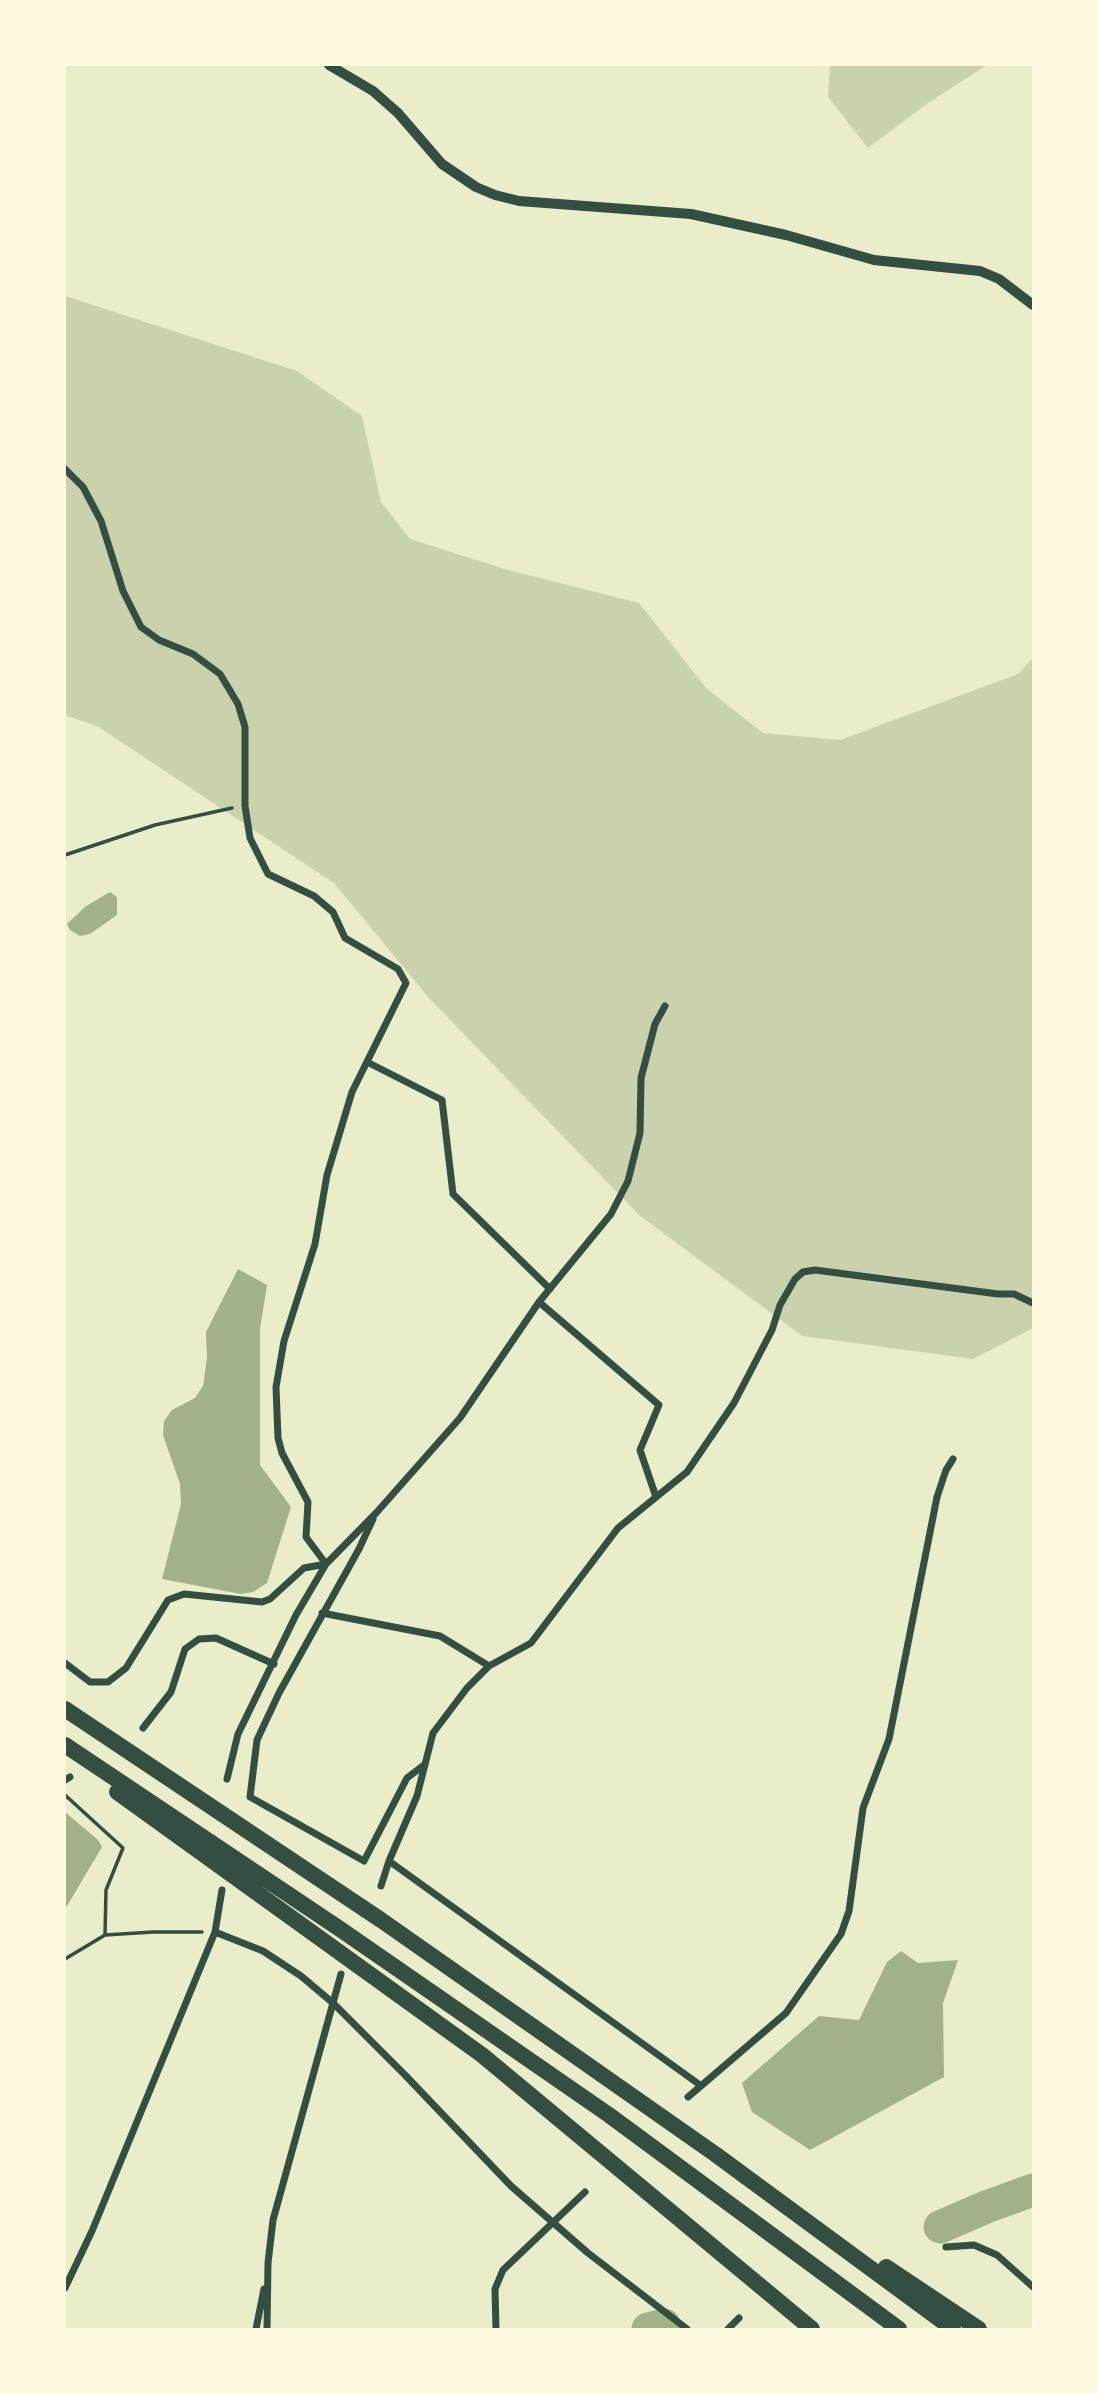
<!DOCTYPE html>
<html>
<head>
<meta charset="utf-8">
<style>
  body { margin:0 }
  #map { position:relative; width:1098px; height:2394px; overflow:hidden; background:#e9edc9; font-family:Inter,sans-serif }
  canvas { display:block }
  .frame { position:absolute; inset:0; border:66px solid #fefae0; pointer-events:none }
</style>
</head>
<body>
<div id="map">
<canvas width="1098" height="2394"></canvas>
<div class="frame"></div>
</div>
<script>
const c = document.querySelector('canvas').getContext('2d');
c.lineJoin = 'round';
function fillPath(path, color) {
  c.fillStyle = color;
  c.fill(path, 'evenodd');
}
function shape(rows) {
  const path = new Path2D();
  for (const r of rows) {
    path.moveTo(r[0], r[1]);
    for (let i = 2; i < r.length; i += 2) path.lineTo(r[i], r[i + 1]);
  }
  return path;
}
function stroke(path, color, width, dash) {
  c.strokeStyle = color;
  c.lineWidth = width;
  c.lineCap = dash ? 'butt' : 'round';
  c.setLineDash(dash || []);
  c.stroke(path);
}
fillPath(shape([
  [830,65,987,65,928,103,868,148,828,97],
  [65,296,297,371,362,416,381,502,410,539,508,570,639,603,706,688,763,733,840,740,1018,674,1033,658,1033,1328,973,1359,802,1336,639,1215,428,997,334,883,97,726,65,715]
]), '#cad2ad');
fillPath(shape([
  [110,892,117,897,117,915,90,934,80,936,70,930,67,924,86,906],
  [238,1269,267,1285,260,1329,260,1465,291,1507,267,1583,253,1592,241,1594,162,1579,181,1504,180,1484,163,1435,164,1421,172,1410,195,1398,203,1386,207,1358,206,1332],
  [65,1812,98,1840,102,1847,67,1906,65,1907],
  [901,1951,918,1963,958,1960,943,2003,944,2077,810,2150,752,2112,742,2083,819,2016,859,2020,887,1962]
]), '#a3b18a');
stroke(shape([
  [940,2227,986,2207,1033,2190],
  [648,2329,664,2325]
]), '#a3b18a', 33);
stroke(shape([
  [65,855,155,825,232,808],
  [65,1795,123,1848,106,1890,105,1935],
  [65,1959,105,1935,153,1932,202,1932]
]), '#344e41', 3.5);
stroke(shape([
  [65,469,83,487,101,521,123,591,141,627,159,640,193,654,220,674,238,704,245,727,245,806,250,838,268,874,314,896,333,912,345,938,398,969,406,983,352,1092,327,1175,315,1244,284,1341,276,1387,278,1438,282,1453,308,1502,306,1537,326,1564],
  [367,1062,442,1100,453,1194,550,1289],
  [539,1302,659,1405,640,1450,656,1497],
  [373,1519,359,1549,279,1693,257,1740,250,1797,364,1861,407,1778,424,1765],
  [322,1613,440,1636,489,1666],
  [65,1663,90,1682,108,1682,126,1668,168,1600,184,1594,262,1602,270,1599,304,1568,326,1564],
  [143,1728,171,1692,185,1649,199,1639,216,1638,274,1664],
  [227,1779,238,1734,296,1615,326,1564,377,1512,460,1418,539,1302,611,1214,628,1181,640,1133,641,1078,655,1024,665,1006],
  [65,1780,70,1777],
  [389,1861,700,2085],
  [381,1886,389,1861,417,1796,433,1733,467,1688,489,1666,531,1643,618,1528,687,1472,734,1403,772,1330,780,1305,795,1279,803,1272,815,1270,998,1294,1014,1294,1033,1303],
  [215,1932,263,1951,301,1976,333,2003,405,2075,511,2186,588,2253,687,2329],
  [688,2097,786,2013,841,1934,849,1911,863,1808,889,1739,937,1497,946,1470,953,1459],
  [946,2247,974,2245,997,2255,1033,2287],
  [65,2288,92,2231,215,1932,222,1890],
  [256,2329,264,2289],
  [267,2329,268,2263,273,2220,341,1974],
  [496,2329,495,2289,503,2270,585,2192],
  [728,2329,739,2318]
]), '#344e41', 7);
stroke(shape([
  [329,65,373,91,398,113,442,164,476,187,495,195,519,201,691,214,786,235,874,260,980,271,999,279,1033,305]
]), '#344e41', 10);
stroke(shape([
  [65,1709,381,1920,715,2154,953,2329],
  [65,1745,340,1929,609,2115,899,2329],
  [117,1792,482,2055,812,2329],
  [886,2267,979,2329]
]), '#344e41', 16);
</script>
</body>
</html>
